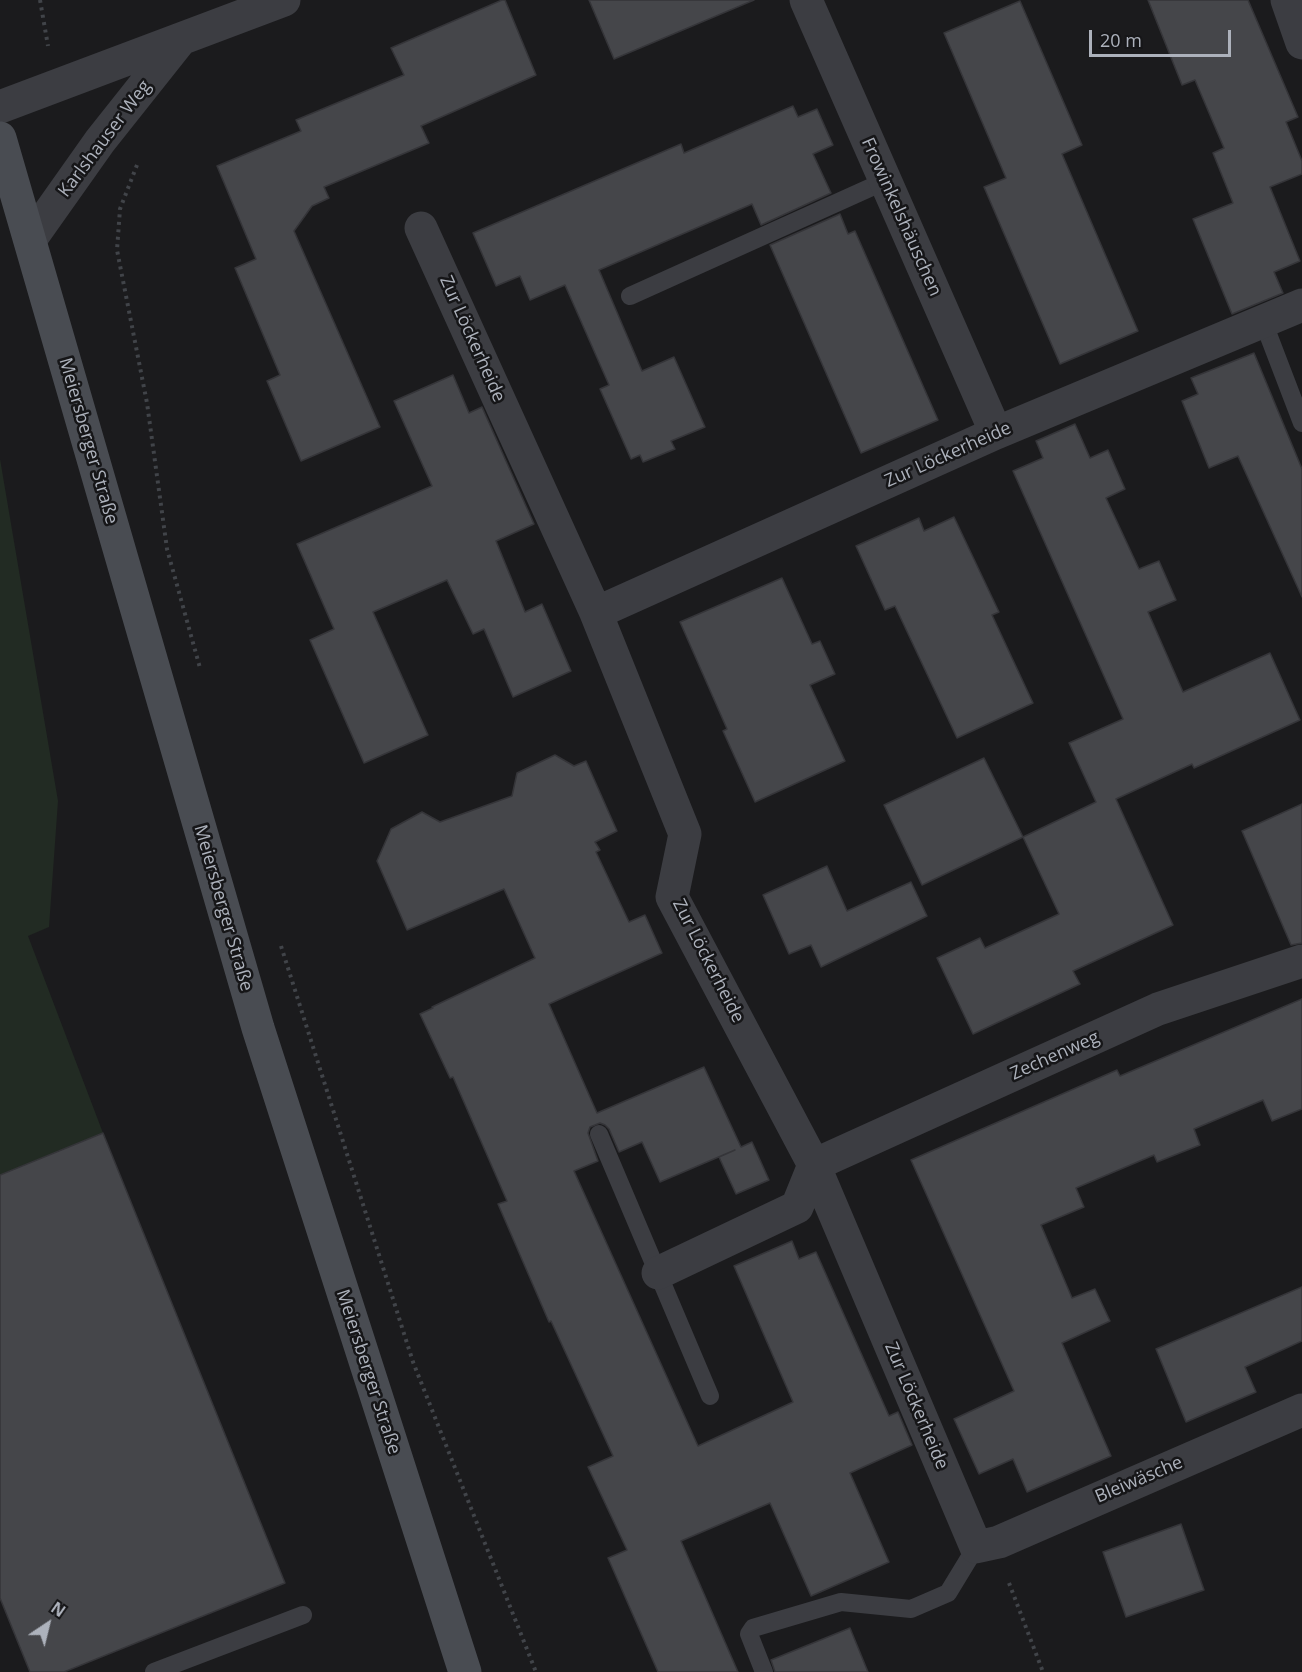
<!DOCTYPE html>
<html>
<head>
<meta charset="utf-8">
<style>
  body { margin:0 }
  #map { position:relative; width:1302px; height:1672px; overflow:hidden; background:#1b1b1d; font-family:"Open Sans",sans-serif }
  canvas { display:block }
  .north { position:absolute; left:18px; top:1594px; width:60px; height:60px; -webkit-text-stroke:4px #161618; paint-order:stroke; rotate:35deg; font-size:16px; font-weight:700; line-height:24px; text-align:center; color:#adb2bc }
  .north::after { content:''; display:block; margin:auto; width:21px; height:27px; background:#adb2bc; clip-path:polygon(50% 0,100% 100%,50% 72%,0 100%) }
  .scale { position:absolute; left:1089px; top:30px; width:142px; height:27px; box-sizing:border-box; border:3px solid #adb2bc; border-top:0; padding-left:8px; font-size:18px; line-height:21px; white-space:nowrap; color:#adb2bc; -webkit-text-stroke:4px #161618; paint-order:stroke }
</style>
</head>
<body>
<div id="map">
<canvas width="1302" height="1672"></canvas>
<div class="north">N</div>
<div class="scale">20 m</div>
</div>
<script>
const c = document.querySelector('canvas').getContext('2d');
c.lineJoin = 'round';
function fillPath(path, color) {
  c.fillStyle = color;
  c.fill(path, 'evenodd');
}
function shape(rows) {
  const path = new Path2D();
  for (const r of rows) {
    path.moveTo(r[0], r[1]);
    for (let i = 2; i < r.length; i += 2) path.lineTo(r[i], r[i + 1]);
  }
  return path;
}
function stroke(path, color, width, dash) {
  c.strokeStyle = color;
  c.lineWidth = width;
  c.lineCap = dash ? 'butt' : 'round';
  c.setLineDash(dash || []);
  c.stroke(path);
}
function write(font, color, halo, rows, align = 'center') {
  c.font = font + ' "Open Sans",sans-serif';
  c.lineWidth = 5;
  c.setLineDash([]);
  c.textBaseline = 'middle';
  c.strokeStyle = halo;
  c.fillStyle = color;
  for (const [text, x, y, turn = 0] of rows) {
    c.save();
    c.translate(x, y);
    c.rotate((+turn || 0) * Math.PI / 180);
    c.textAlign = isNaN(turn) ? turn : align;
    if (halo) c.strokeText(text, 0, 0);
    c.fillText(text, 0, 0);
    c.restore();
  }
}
fillPath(shape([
  [0,459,58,801,49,927,28,936,103,1133,0,1175]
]), '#222b23');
const building = shape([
  [502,0,505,0,536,75,421,126,429,143,324,187,329,198,312,206,294,231,380,427,301,461,267,381,280,375,235,268,256,259,217,166,301,131,296,120,404,75,391,48,502,0],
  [589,0,754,0,614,59,589,0],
  [1148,0,1248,0,1298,117,1286,122,1302,161,1302,174,1270,187,1300,261,1274,272,1283,293,1232,314,1193,219,1233,203,1213,153,1224,148,1195,80,1182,85,1148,0],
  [1020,1,1082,145,1062,154,1138,331,1060,364,984,187,1006,178,944,33,1020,1],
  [793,106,798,117,817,109,833,145,813,154,831,193,761,225,752,204,599,270,642,371,674,357,705,427,671,441,675,449,643,462,640,455,631,459,600,389,609,385,565,285,530,300,520,276,496,286,473,233,681,144,684,153,793,106],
  [840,214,848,234,855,231,938,420,861,453,770,245,840,214],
  [1254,353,1302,469,1302,597,1238,456,1209,468,1182,401,1198,394,1191,378,1254,353],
  [453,375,469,413,482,407,534,524,496,541,525,612,542,604,571,671,513,697,484,629,473,634,447,580,373,612,428,735,364,763,310,640,334,629,297,544,432,486,394,401,453,375],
  [1075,424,1090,458,1108,450,1125,489,1106,498,1139,569,1159,561,1176,600,1148,612,1183,692,1270,653,1300,720,1194,768,1192,764,1116,799,1173,925,1073,971,1080,984,973,1034,937,958,980,938,985,948,1059,914,1023,837,1096,802,1069,743,1123,719,1013,471,1043,458,1036,441,1075,424],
  [954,517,999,612,992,615,1033,703,957,738,895,606,885,610,856,546,919,518,924,531,954,517],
  [782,578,812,644,820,641,835,674,810,685,845,761,755,802,723,731,727,729,680,622,782,578],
  [555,755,574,766,586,761,617,831,595,842,600,850,596,852,629,922,645,915,662,953,549,1004,597,1113,704,1067,741,1147,752,1142,769,1180,736,1194,719,1157,735,1150,660,1182,642,1142,619,1152,609,1129,605,1125,600,1123,590,1127,588,1133,598,1161,574,1171,698,1446,793,1402,734,1266,792,1241,799,1259,816,1252,889,1416,898,1412,912,1445,850,1473,889,1562,811,1596,770,1503,681,1541,738,1672,658,1672,608,1558,627,1550,588,1467,613,1456,551,1321,549,1322,498,1204,507,1201,453,1077,450,1078,420,1014,433,1008,432,1007,535,958,504,889,407,930,377,861,391,829,422,812,440,822,512,796,517,773,555,755],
  [984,758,1023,837,922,885,884,805,984,758],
  [1302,804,1302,943,1291,945,1242,831,1302,804],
  [827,866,847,911,911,882,927,916,821,967,811,945,789,954,763,895,827,866],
  [1302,999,1302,1109,1272,1121,1263,1100,1194,1129,1200,1145,1157,1162,1154,1155,1076,1188,1084,1207,1041,1225,1072,1298,1095,1289,1110,1321,1062,1343,1111,1456,1027,1492,1013,1459,979,1474,954,1419,1014,1391,911,1160,1117,1070,1120,1076,1302,999],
  [103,1133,285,1583,64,1672,30,1672,0,1598,0,1175,103,1133],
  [1302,1287,1302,1341,1245,1367,1256,1392,1186,1422,1156,1349,1302,1287],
  [1181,1524,1204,1590,1126,1617,1103,1552,1181,1524],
  [850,1628,868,1672,775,1672,771,1660,850,1628]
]);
fillPath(building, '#45464a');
stroke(building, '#353539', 1.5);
stroke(shape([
  [40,0,48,46],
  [137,165,120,209,117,250,147,403,167,549,200,668],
  [281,946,413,1362,536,1672],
  [1009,1583,1043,1672]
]), '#414449', 4, [3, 4.5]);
stroke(shape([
  [630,296,885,181],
  [1263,321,1302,423],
  [599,1134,710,1396],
  [154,1672,303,1615],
  [764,1672,749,1634,753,1628,841,1602,911,1609,948,1593,976,1547]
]), '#3c3d42', 18);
stroke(shape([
  [806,0,996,433],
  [1287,0,1302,43],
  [0,107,284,0],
  [421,228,596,613,685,834,672,897,814,1165,976,1547,999,1542,1302,1410],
  [30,240,100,141,181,39],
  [596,613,996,433,1302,305],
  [658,1273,797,1207,814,1165,1158,1009,1302,961]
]), '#3c3d42', 33);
stroke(shape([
  [0,138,258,1028,465,1672]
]), '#494c52', 33);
write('18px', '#adb2bc', '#161618', [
  ["Karlshauser Weg",105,139,-53],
  ["Frowinkelshäuschen",901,217,66],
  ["Zur Löckerheide",472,339,66],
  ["Meiersberger Straße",88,441,74],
  ["Zur Löckerheide",948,455,-24],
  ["Meiersberger Straße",223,908,74],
  ["Zur Löckerheide",708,961,63],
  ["Zechenweg",1055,1056,-24],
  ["Meiersberger Straße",368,1372,72],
  ["Zur Löckerheide",916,1406,67],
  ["Bleiwäsche",1139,1480,-23]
]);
</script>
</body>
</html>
